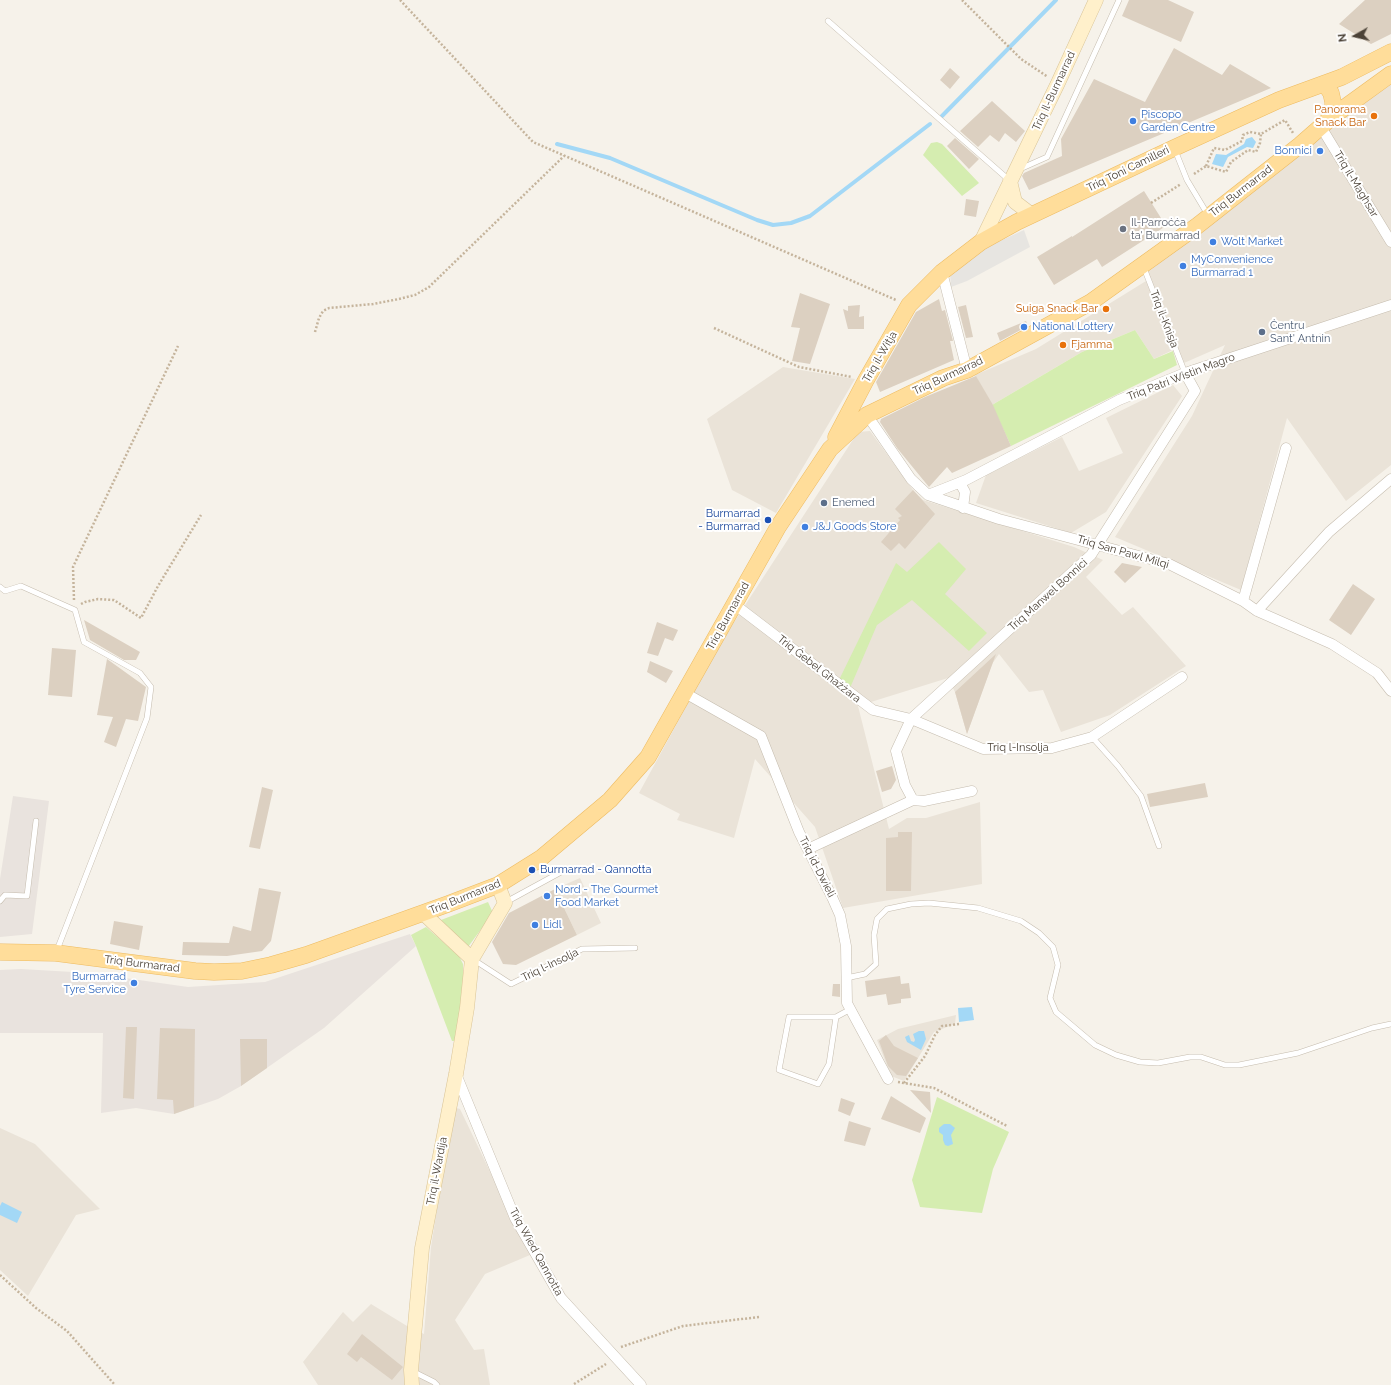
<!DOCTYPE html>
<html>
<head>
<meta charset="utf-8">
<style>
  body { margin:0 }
  #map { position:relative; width:1391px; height:1385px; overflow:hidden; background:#f6f2ea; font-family:Raleway,sans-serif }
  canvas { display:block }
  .north { position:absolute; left:1335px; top:16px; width:40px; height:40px; -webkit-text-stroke:3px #fff; paint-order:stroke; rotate:262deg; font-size:11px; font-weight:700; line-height:16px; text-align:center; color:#4b4237 }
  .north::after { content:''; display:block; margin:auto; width:14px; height:18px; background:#4b4237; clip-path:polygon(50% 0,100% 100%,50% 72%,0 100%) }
</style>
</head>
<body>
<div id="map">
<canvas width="1391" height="1385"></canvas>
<div class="north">N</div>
</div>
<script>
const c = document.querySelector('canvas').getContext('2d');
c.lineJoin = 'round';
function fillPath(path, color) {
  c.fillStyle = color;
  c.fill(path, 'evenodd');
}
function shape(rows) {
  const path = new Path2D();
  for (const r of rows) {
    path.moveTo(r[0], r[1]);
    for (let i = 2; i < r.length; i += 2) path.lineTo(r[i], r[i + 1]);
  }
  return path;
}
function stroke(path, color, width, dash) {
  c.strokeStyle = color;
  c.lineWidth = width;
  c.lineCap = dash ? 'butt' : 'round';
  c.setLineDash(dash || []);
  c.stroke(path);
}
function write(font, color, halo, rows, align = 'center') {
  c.font = font + ' Raleway,sans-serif';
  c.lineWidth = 4;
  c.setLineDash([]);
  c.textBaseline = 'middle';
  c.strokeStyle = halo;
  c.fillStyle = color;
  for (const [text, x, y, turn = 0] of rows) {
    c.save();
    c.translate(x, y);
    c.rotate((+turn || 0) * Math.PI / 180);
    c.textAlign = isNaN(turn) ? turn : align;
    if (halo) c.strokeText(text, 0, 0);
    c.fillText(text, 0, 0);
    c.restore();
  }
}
fillPath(shape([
  [1391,80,1391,465,1346,501,1287,418,1241,590,1115,537,1192,416,1225,345,1184,363,1148,272,1338,119],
  [1146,281,1175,349,1154,359,1135,330,1082,352,992,405,975,375,1036,349],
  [783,367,855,379,776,513,732,490,707,419],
  [1173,385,1182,396,1106,512,1071,533,976,503,986,475,1062,437,1079,471,1123,453,1106,418],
  [870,431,913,490,923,500,1074,547,1103,560,1086,577,1122,615,1133,607,1186,666,1110,715,1061,732,1043,690,1029,692,999,654,992,664,967,734,955,692,948,678,858,706,889,829,907,818,926,818,980,802,982,884,843,908,815,827,755,759,734,838,677,820,680,814,639,793,723,639,858,432],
  [580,878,601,923,577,935,555,889],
  [956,1015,955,1024,934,1032,904,1081,891,1076,877,1040,898,1029],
  [453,1107,460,1109,530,1255,485,1274,455,1320,474,1350,484,1349,490,1385,318,1385,303,1362,343,1312,353,1322,371,1304,407,1326,424,1334,431,1247],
  [0,1128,35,1144,100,1209,76,1215,28,1296,0,1270]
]), '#eae3d8');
fillPath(shape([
  [13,796,49,801,32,934,0,937,0,879],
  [410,934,416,946,324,1028,241,1086,218,1099,174,1114,136,1108,101,1113,103,1033,0,1033,0,970,21,969,90,973,188,987,265,982]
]), '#e9e3de');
fillPath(shape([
  [937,142,942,144,979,183,962,196,923,155,931,143],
  [1135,330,1154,359,1173,351,1177,365,1011,446,992,405,1082,352],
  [939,542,966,569,945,594,987,633,969,651,912,600,877,625,850,688,839,680,896,563,907,572],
  [488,902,493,913,468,947,441,920],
  [426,927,459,956,463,964,463,991,455,1041,452,1041,416,946,411,935],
  [937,1097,1009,1132,993,1169,982,1213,920,1207,912,1180]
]), '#d5edb0');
fillPath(shape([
  [1024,230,1030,247,967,281,951,287,950,272,976,252]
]), '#e7e5e1');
fillPath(shape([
  [1252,137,1256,142,1253,148,1247,147,1228,157,1223,167,1212,164,1216,154,1226,155,1244,144,1246,139],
  [972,1007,974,1020,959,1022,958,1008],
  [919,1031,924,1031,926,1039,921,1050,907,1042,905,1037,909,1035,911,1041,914,1042,915,1040,913,1034],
  [944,1124,950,1124,955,1128,951,1135,953,1144,948,1146,945,1145,943,1140,943,1135,939,1132,939,1128],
  [2,1202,22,1212,17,1223,0,1215,0,1206]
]), '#a3d8f6');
stroke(shape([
  [942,116,1056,0],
  [557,144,610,158,757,220,773,225,791,223,810,216,930,124]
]), '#a3d8f6', 4);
fillPath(shape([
  [1129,0,1168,0,1194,12,1181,42,1122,16],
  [1365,0,1391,0,1391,34,1371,44,1339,24],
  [1174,48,1222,75,1230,64,1271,88,1029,190,1022,176,1024,173,1062,156,1061,139,1094,79,1145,102],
  [950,68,960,77,950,89,940,80],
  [992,101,1025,131,1016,142,1005,133,999,142,990,135,978,147,960,131],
  [955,138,979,159,969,169,947,146],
  [1144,191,1166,226,1102,267,1097,259,1054,285,1037,257,1072,236,1072,237],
  [966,199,979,201,976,217,964,215],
  [800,293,830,304,810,364,792,361,800,328,791,327],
  [939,299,942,311,945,310,953,341,950,341,954,360,880,392,876,382,916,312],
  [860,305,859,317,864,316,864,329,848,329,843,309,848,311,848,306],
  [966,305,973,337,966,338,958,307],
  [1026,321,1028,326,1000,341,997,333],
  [976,376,993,405,1011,446,952,473,947,467,929,487,897,448,880,422,881,419,925,397],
  [913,490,935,514,905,549,899,543,891,551,881,542,900,520,898,518,902,516,895,509],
  [1122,563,1142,567,1125,583,1114,572],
  [1353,584,1375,599,1351,635,1329,620],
  [84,620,140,652,136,660,124,660,90,640],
  [657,622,678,630,673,641,665,638,658,656,647,653],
  [52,648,76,650,72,697,48,695],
  [996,654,967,734,955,692],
  [107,659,146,687,138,721,126,719,116,747,104,742,113,717,97,715],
  [650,661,673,671,666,683,647,672],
  [892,766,896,780,891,789,882,792,876,771],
  [1205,783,1208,797,1150,807,1147,794],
  [262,787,273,790,260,849,249,847],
  [898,832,912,832,911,891,886,891,886,838,898,837],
  [259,888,281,892,271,941,262,951,227,956,182,955,183,942,229,943,233,926,251,931],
  [555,889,577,935,516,965,503,964,492,942,509,913],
  [114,921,143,926,139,950,110,944],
  [900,976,901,984,909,983,911,998,901,999,901,1003,888,1005,886,994,867,997,865,981],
  [833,984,840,984,840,997,832,996],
  [126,1027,137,1027,134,1099,123,1098],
  [160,1028,195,1029,194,1107,174,1114,173,1100,157,1099],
  [886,1035,894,1046,918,1058,906,1076,897,1075,888,1066,879,1041],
  [240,1039,267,1039,267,1068,241,1086],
  [910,1090,930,1092,931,1113],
  [891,1096,926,1118,920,1133,881,1119],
  [841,1098,855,1103,850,1116,838,1111],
  [849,1121,871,1128,865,1146,844,1141],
  [362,1334,403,1367,392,1380,361,1357,357,1362,347,1354]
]), '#dcd0c1');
const lane = shape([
  [828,21,1009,180],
  [1175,150,1187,180,1208,215],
  [1020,169,1047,157,1119,0],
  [1144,268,1185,373],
  [0,587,5,591,21,586,75,610,84,642,140,673,151,687,147,718,57,950],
  [1092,737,1118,766,1141,796,1159,846],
  [0,901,5,895,27,896,36,821],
  [506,902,561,872],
  [474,960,511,984,582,949,635,948],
  [846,978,865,974,876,964,874,935,877,919,887,909,911,904,929,903,978,908,1021,921,1039,933,1053,947,1058,965,1050,998,1056,1012,1095,1045,1116,1055,1140,1062,1158,1063,1190,1057,1201,1057,1225,1065,1239,1065,1298,1053,1372,1028,1391,1024],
  [836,1017,829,1064,818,1084,779,1070,789,1017,836,1017,849,1010],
  [412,1371,434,1382,437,1385]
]);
const street = shape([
  [1321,127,1391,242],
  [942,272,967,370],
  [867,415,911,479,928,495,999,519,1169,564,1243,601,1257,611,1332,644,1377,673,1391,691],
  [960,483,965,492,963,508],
  [928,495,966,480,1119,400,1185,373,1391,305],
  [1243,601,1286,448],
  [734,604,873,710,911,719,983,749,1052,748,1092,737,1182,677],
  [1257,611,1329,532,1391,479],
  [685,693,761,736,799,832,832,897,840,915,846,946,847,1003,888,1079],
  [913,800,905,785,896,751,911,719,1091,555,1195,391,1185,373],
  [808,849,913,800,924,801,972,791],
  [456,1074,515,1218,561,1298,641,1385]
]);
const secondary = shape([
  [1010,181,1015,202,1032,215],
  [981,242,1058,83,1096,0],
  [423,913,472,959],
  [412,1385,411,1370,422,1248,456,1074,467,1008,472,959,505,903,498,885]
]);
const primary = shape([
  [1325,84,1331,93,1333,102,1333,116],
  [836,437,866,380,909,305,942,272,981,242,1017,222,1174,148,1279,100,1342,77,1391,52],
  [0,952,56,953,195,971,214,972,242,971,271,965,306,955,448,904,498,885,541,858,610,800,648,757,778,527,830,449,867,415,943,378,967,370,1091,302,1197,226,1300,145,1333,116,1391,74]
]);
stroke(lane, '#c5bcae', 6);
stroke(street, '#c5bcae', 11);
stroke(secondary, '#d9c497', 15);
stroke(primary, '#edbb61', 17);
stroke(shape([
  [400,0,533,142,896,300],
  [962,0,1021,59,1048,77],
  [1206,166,1214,148,1225,150,1242,141,1243,135,1250,132,1261,134,1285,120,1293,133],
  [1194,174,1206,166,1226,172,1231,162,1248,150,1256,152,1260,143,1261,134],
  [1151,203,1181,184],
  [714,328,799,367,852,377],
  [315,332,319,318,323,311,329,308,373,304,399,299,415,295,429,287,564,156],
  [74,600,73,567,178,346],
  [81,604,85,602,98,599,114,600,141,618,158,586,201,515],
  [898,1082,934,1088,1007,1126],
  [904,1083,925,1056,935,1035,942,1026,959,1024],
  [0,1275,36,1308,67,1331,115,1385],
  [621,1347,683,1326,759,1317],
  [574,1384,606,1364]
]), '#c5b49c', 2.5, [2, 2]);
stroke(lane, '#fff', 5);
stroke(street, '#fff', 10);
stroke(secondary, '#fff0cb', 14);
stroke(primary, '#ffdd9a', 16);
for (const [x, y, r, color] of [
  [1374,116,4,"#e8710a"],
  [1133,121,4,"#3f7fe0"],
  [1320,151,4,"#3f7fe0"],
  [1123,229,4,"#6b7280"],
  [1213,242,4,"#3f7fe0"],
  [1183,266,4,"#3f7fe0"],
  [1106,309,4,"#e8710a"],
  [1024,327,4,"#3f7fe0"],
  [1262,332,4,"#5c6f8a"],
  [1063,345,4,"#e8710a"],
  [824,503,4,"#5c6f8a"],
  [768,520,4,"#1a4fb4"],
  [805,527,4,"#3f7fe0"],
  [532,870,4,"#1a4fb4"],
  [547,896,4,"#3f7fe0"],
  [535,925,4,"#3f7fe0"],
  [134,983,4,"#3f7fe0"]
]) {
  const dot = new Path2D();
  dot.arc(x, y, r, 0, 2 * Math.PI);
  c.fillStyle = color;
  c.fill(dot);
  stroke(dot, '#fff', 1.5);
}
write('11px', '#4b4237', '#fff', [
  ["Triq Il-Burmarrad",1054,91,-65],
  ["Triq Toni Camilleri",1128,169,-26],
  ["Triq il-Magħsar",1356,184,59],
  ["Triq Burmarrad",1241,191,-38],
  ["Triq il-Knisja",1164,319,69],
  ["Triq il-Witja",880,357,-60],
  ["Triq Burmarrad",948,376,-25],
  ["Triq Patri Wistin Magro",1181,377,-21],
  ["Triq San Pawl Milqi",1123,552,16],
  ["Triq Manwel Bonnici",1048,595,-42],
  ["Triq Burmarrad",728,616,-61],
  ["Triq Ġebel Għażżara",819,669,38],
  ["Triq l-Insolja",1018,748],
  ["Triq id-Dwieli",817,867,63],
  ["Triq Burmarrad",465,897,-22],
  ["Triq Burmarrad",142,964,7],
  ["Triq l-Insolja",550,965,-26],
  ["Triq il-Wardija",437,1171,-79],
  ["Triq Wied Qannotta",536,1252,61]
]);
write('11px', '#c56008', '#fff', [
  ["Panorama",1366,110],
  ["Snack Bar",1366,123],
  ["Suiga Snack Bar",1098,309],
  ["Fjamma",1071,345,"left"]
], 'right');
write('11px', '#366cbe', '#fff', [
  ["Piscopo",1141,115],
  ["Garden Centre",1141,128],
  ["Bonnici",1312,151,"right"],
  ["Wolt Market",1221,242],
  ["MyConvenience",1191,260],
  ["Burmarrad 1",1191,273],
  ["National Lottery",1032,327],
  ["J&J Goods Store",813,527],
  ["Nord - The Gourmet",555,890],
  ["Food Market",555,903],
  ["Lidl",543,925],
  ["Burmarrad",126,977,"right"],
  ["Tyre Service",126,990,"right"]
], 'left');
write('11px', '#5b616d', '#fff', [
  ["Il-Parroċċa",1131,223],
  ["ta' Burmarrad",1131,236]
], 'left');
write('11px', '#4e5e75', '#fff', [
  ["Ċentru",1270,326],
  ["Sant' Antnin",1270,339],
  ["Enemed",832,503]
], 'left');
write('11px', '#164399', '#fff', [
  ["Burmarrad",760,514],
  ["- Burmarrad",760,527],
  ["Burmarrad - Qannotta",540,870,"left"]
], 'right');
</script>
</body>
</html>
